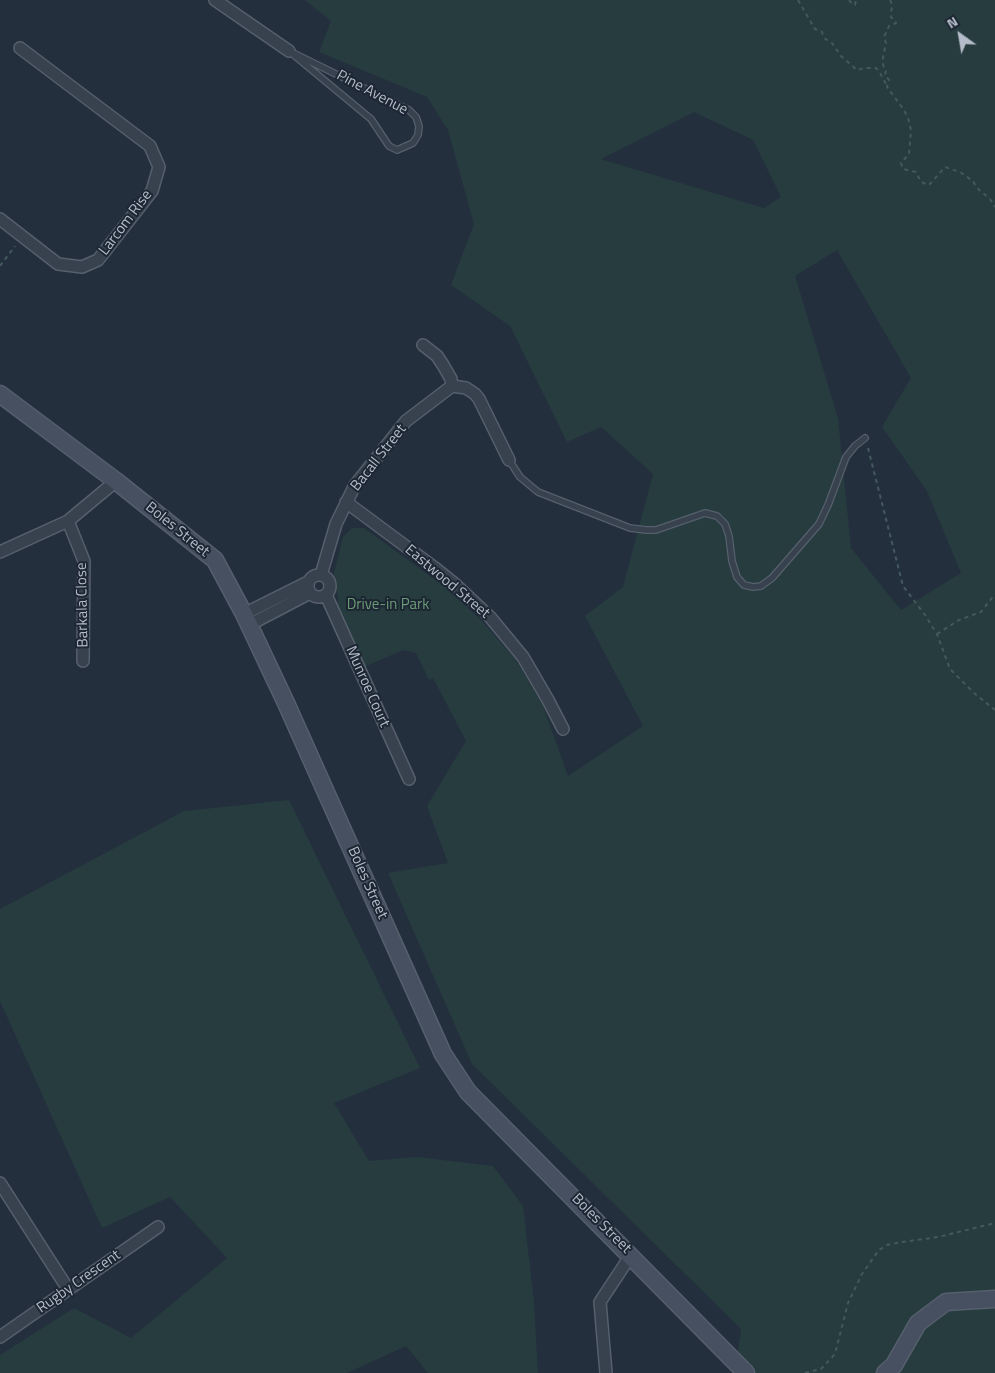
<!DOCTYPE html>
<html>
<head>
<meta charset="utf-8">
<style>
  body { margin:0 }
  #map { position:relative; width:995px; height:1373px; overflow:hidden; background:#242f3e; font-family:"Titillium Web",sans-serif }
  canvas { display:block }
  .north { position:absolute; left:935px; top:10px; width:50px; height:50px; -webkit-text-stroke:4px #1d2633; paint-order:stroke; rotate:328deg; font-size:14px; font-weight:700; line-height:20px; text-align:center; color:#b4bcc9 }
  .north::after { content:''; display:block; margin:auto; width:18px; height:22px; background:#b4bcc9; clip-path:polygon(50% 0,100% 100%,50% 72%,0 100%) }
</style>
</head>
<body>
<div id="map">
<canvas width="995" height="1373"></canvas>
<div class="north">N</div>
</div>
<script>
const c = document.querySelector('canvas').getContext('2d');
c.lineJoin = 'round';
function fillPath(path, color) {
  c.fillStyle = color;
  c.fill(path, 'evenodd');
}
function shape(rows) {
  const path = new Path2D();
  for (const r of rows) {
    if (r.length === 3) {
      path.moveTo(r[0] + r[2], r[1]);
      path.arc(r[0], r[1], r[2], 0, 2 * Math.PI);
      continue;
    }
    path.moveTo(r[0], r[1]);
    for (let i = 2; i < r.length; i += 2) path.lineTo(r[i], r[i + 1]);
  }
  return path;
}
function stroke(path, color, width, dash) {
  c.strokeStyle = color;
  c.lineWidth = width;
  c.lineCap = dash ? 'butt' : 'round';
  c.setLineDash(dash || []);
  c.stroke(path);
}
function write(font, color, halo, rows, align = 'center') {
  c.font = font + ' "Titillium Web",sans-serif';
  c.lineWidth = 4;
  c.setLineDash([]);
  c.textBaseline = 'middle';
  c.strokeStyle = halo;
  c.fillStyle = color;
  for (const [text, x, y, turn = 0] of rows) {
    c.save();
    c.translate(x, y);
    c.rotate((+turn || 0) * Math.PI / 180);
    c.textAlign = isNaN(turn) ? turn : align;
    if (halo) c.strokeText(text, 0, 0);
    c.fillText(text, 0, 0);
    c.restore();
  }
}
fillPath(shape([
  [305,0,995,0,995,1373,735,1373,741,1329,472,1064,388,873,448,863,427,806,466,741,433,678,429,680,416,653,403,650,364,667,337,608,338,597,333,577,343,537,352,528,364,528,445,587,480,619,516,660,543,706,568,776,643,726,585,616,623,587,653,474,601,427,567,442,510,326,451,285,474,224,448,130,427,97,319,52,331,21],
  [694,112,753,140,781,197,764,208,601,159],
  [837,250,911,378,882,427,927,491,961,573,901,610,851,548,838,418,795,276],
  [289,800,420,1068,334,1103,369,1161,417,1157,493,1166,523,1206,534,1302,538,1373,428,1373,406,1346,347,1373,0,1373,0,1355,74,1308,131,1338,227,1258,170,1197,102,1228,0,1001,0,909,184,811]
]), '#263c3f');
const lane = shape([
  [289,51,409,110,416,117,419,126,418,135,413,143,397,150,389,146,371,119,289,51],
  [509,460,520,477,538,492,630,528,646,530,656,530,705,513,717,516,725,524,729,536,732,561,737,577,744,585,753,587,761,586,772,578,819,524,828,505,846,457,855,446,865,438]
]);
const street = shape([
  [215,0,289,51],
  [0,219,58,264,82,267,98,260,152,191,159,167,150,146,20,48],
  [423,345,437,356,443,365,451,379,452,386],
  [452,386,466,388,475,394,479,399,509,460],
  [346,502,435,568,456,585,490,617,523,657,548,700,563,729],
  [68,521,84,561,83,661],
  [0,552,68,521,116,481],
  [319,586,11],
  [321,575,336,524,355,485,406,421,452,386],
  [326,595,409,779],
  [244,614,308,582],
  [249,625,310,593],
  [0,1183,68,1289],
  [0,1337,158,1227],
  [606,1373,600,1302,631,1255]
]);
const secondary = shape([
  [0,394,116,481,215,560,244,614,286,703,443,1054,468,1092,746,1373],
  [885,1373,894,1365,918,1323,946,1302,995,1299]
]);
stroke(lane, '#565f6c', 8);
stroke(street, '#565f6c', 14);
stroke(secondary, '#565f6c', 19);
stroke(shape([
  [798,0,815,29,822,32,824,38,832,43,841,56,857,70,864,68,876,68,879,71,886,84],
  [849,0,852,4,855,5,856,0],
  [890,0,892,4,891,17,896,23,889,26,884,37,886,43,883,57,883,65,886,70,885,75,889,80,887,87,904,110,908,118,911,130,909,154,901,163,903,169,916,172,921,182,929,185,945,167,960,172,973,181,977,188,990,199,995,207],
  [0,266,15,246],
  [868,448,903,586,925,615,937,634,950,669,974,693,995,710],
  [937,634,959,620,981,612,995,594],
  [805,1373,821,1369,835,1354,848,1303,862,1274,879,1250,887,1245,902,1242,938,1237,995,1223]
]), '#44595c', 2, [4, 4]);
stroke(lane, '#38414e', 5.5);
stroke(street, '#38414e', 11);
stroke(secondary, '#465061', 16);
write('15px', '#b4bcc9', '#1d2633', [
  ["Pine Avenue",372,93,28],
  ["Larcom Rise",126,223,-53],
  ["Bacall Street",379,458,-52],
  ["Boles Street",177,530,39],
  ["Eastwood Street",447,582,40],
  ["Barkala Close",83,605,-91],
  ["Munroe Court",367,687,66],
  ["Boles Street",367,883,66],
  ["Boles Street",601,1224,45],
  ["Rugby Crescent",79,1282,-35]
]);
write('15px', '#6b9a76', '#1d2633', [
  ["Drive-in Park",388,605]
]);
</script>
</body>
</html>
